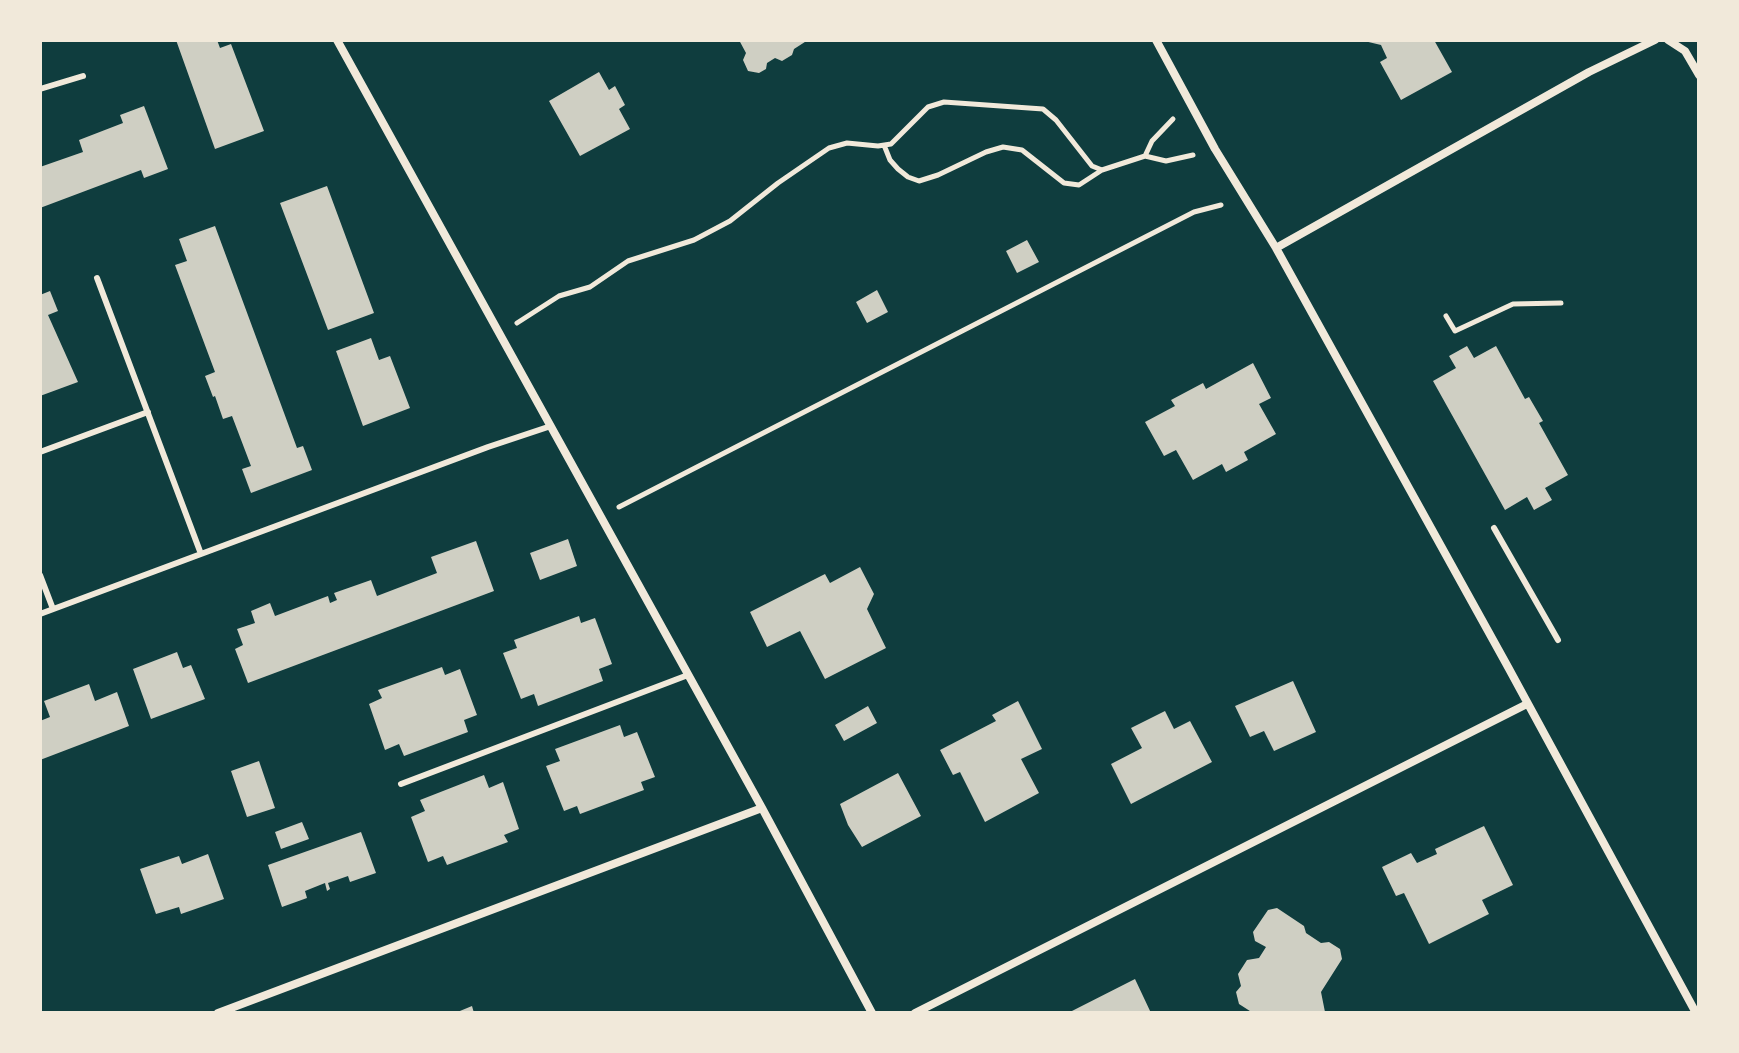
<!DOCTYPE html>
<html>
<head>
<meta charset="utf-8">
<style>
  body { margin:0 }
  #map { position:relative; width:1739px; height:1053px; overflow:hidden; background:#0f3d3e; font-family:"Roboto Condensed",sans-serif }
  canvas { display:block }
  .frame { position:absolute; inset:0; border:42px solid #f1e9da; pointer-events:none }
</style>
</head>
<body>
<div id="map">
<canvas width="1739" height="1053"></canvas>
<div class="frame"></div>
</div>
<script>
const c = document.querySelector('canvas').getContext('2d');
c.lineJoin = 'round';
function fillPath(path, color) {
  c.fillStyle = color;
  c.fill(path, 'evenodd');
}
function shape(rows) {
  const path = new Path2D();
  for (const r of rows) {
    path.moveTo(r[0], r[1]);
    for (let i = 2; i < r.length; i += 2) path.lineTo(r[i], r[i + 1]);
  }
  return path;
}
function stroke(path, color, width, dash) {
  c.strokeStyle = color;
  c.lineWidth = width;
  c.lineCap = dash ? 'butt' : 'round';
  c.setLineDash(dash || []);
  c.stroke(path);
}
fillPath(shape([
  [176,40,217,40,220,48,231,44,264,131,215,149],
  [739,40,808,40,794,49,792,55,782,61,775,58,767,63,766,69,759,73,748,71,743,60,746,53],
  [1360,40,1434,40,1452,72,1401,100,1380,62,1387,58,1381,45],
  [599,72,609,90,615,86,625,105,619,109,630,129,580,156,549,101],
  [144,106,168,169,144,178,141,170,40,208,40,167,83,152,79,140,123,123,120,115],
  [327,186,374,313,328,330,280,203],
  [215,226,297,448,303,446,312,470,251,493,242,469,251,466,232,416,223,419,215,396,213,397,205,376,215,372,175,265,187,261,179,239],
  [1027,240,1039,262,1017,273,1006,251],
  [877,290,888,312,867,323,856,302],
  [50,291,58,311,48,315,78,382,40,396,40,295],
  [371,338,379,360,390,356,410,408,363,426,336,351],
  [1467,346,1474,358,1496,346,1525,399,1529,397,1543,421,1539,423,1568,475,1545,488,1552,500,1534,510,1527,497,1505,510,1433,381,1456,368,1449,356],
  [1253,363,1271,398,1259,404,1276,434,1244,452,1248,460,1226,472,1222,464,1193,480,1176,450,1164,456,1145,422,1175,406,1171,400,1203,383,1206,389],
  [568,539,577,566,540,580,530,553],
  [476,541,494,591,248,683,235,649,243,645,237,629,255,623,251,611,270,603,275,616,328,596,330,603,337,600,334,593,371,580,377,596,437,573,431,557],
  [860,567,874,594,867,609,886,648,825,679,800,631,767,647,750,612,825,574,830,583],
  [579,616,581,623,595,618,608,653,612,664,599,669,603,681,538,706,534,694,521,699,503,653,517,648,514,640],
  [177,652,183,668,191,665,205,699,151,719,133,669],
  [442,667,445,675,460,669,477,715,464,720,468,732,404,756,399,744,385,750,369,704,382,698,378,690],
  [1293,681,1316,732,1274,751,1264,731,1250,737,1235,706],
  [89,684,95,701,117,692,129,726,40,760,40,721,50,717,44,701],
  [1018,701,1042,749,1021,759,1039,793,985,822,960,772,953,775,940,750,996,721,992,715],
  [868,706,877,723,844,741,835,725],
  [1165,711,1174,729,1190,721,1212,762,1131,804,1111,764,1142,748,1131,728],
  [620,725,624,737,637,732,655,777,641,782,644,790,580,814,577,806,564,811,546,766,560,761,555,749],
  [259,761,275,808,247,817,231,771],
  [898,773,921,816,862,847,848,825,840,804],
  [484,775,489,788,503,782,519,829,504,835,508,842,447,865,443,856,428,862,411,817,425,811,420,800],
  [302,822,309,839,281,849,275,832],
  [1484,826,1513,885,1482,900,1489,914,1429,944,1404,893,1396,896,1382,867,1411,853,1417,863,1437,854,1435,849],
  [361,832,376,873,350,882,348,876,328,883,330,889,327,891,325,883,305,891,307,898,282,907,268,865],
  [208,854,224,899,181,914,179,907,156,914,140,869,179,856,182,864],
  [1277,908,1304,926,1306,933,1321,943,1329,942,1340,949,1342,959,1321,992,1325,1012,1253,1013,1239,1004,1236,992,1241,986,1238,974,1247,960,1259,958,1266,947,1255,941,1253,932,1268,910],
  [1135,979,1151,1013,1068,1013],
  [472,1006,474,1013,455,1013]
]), '#cfcfc3');
stroke(shape([
  [884,145,890,160,898,169,908,177,919,181,938,175,986,152,1003,147,1022,150,1064,183,1079,185,1102,170],
  [1145,156,1152,141,1173,119],
  [1446,316,1455,331,1513,304,1561,303],
  [517,323,559,296,590,287,628,261,694,240,730,221,778,183,829,148,847,143,878,146,891,144,928,107,944,102,1043,109,1056,120,1092,166,1102,170,1145,156,1166,161,1193,155],
  [619,507,1194,212,1221,205]
]), '#f1e9da', 5);
stroke(shape([
  [40,89,83,76],
  [97,278,201,554],
  [40,452,148,412],
  [1494,528,1558,640],
  [40,575,53,609],
  [40,614,488,447,551,426],
  [401,784,688,675]
]), '#f1e9da', 6);
stroke(shape([
  [337,40,762,808,872,1013],
  [1156,40,1215,149,1276,248,1508,667,1696,1013],
  [1668,40,1685,51,1699,75],
  [1276,248,1589,72,1655,40],
  [218,1013,762,808],
  [915,1013,1527,704]
]), '#f1e9da', 8);
</script>
</body>
</html>
